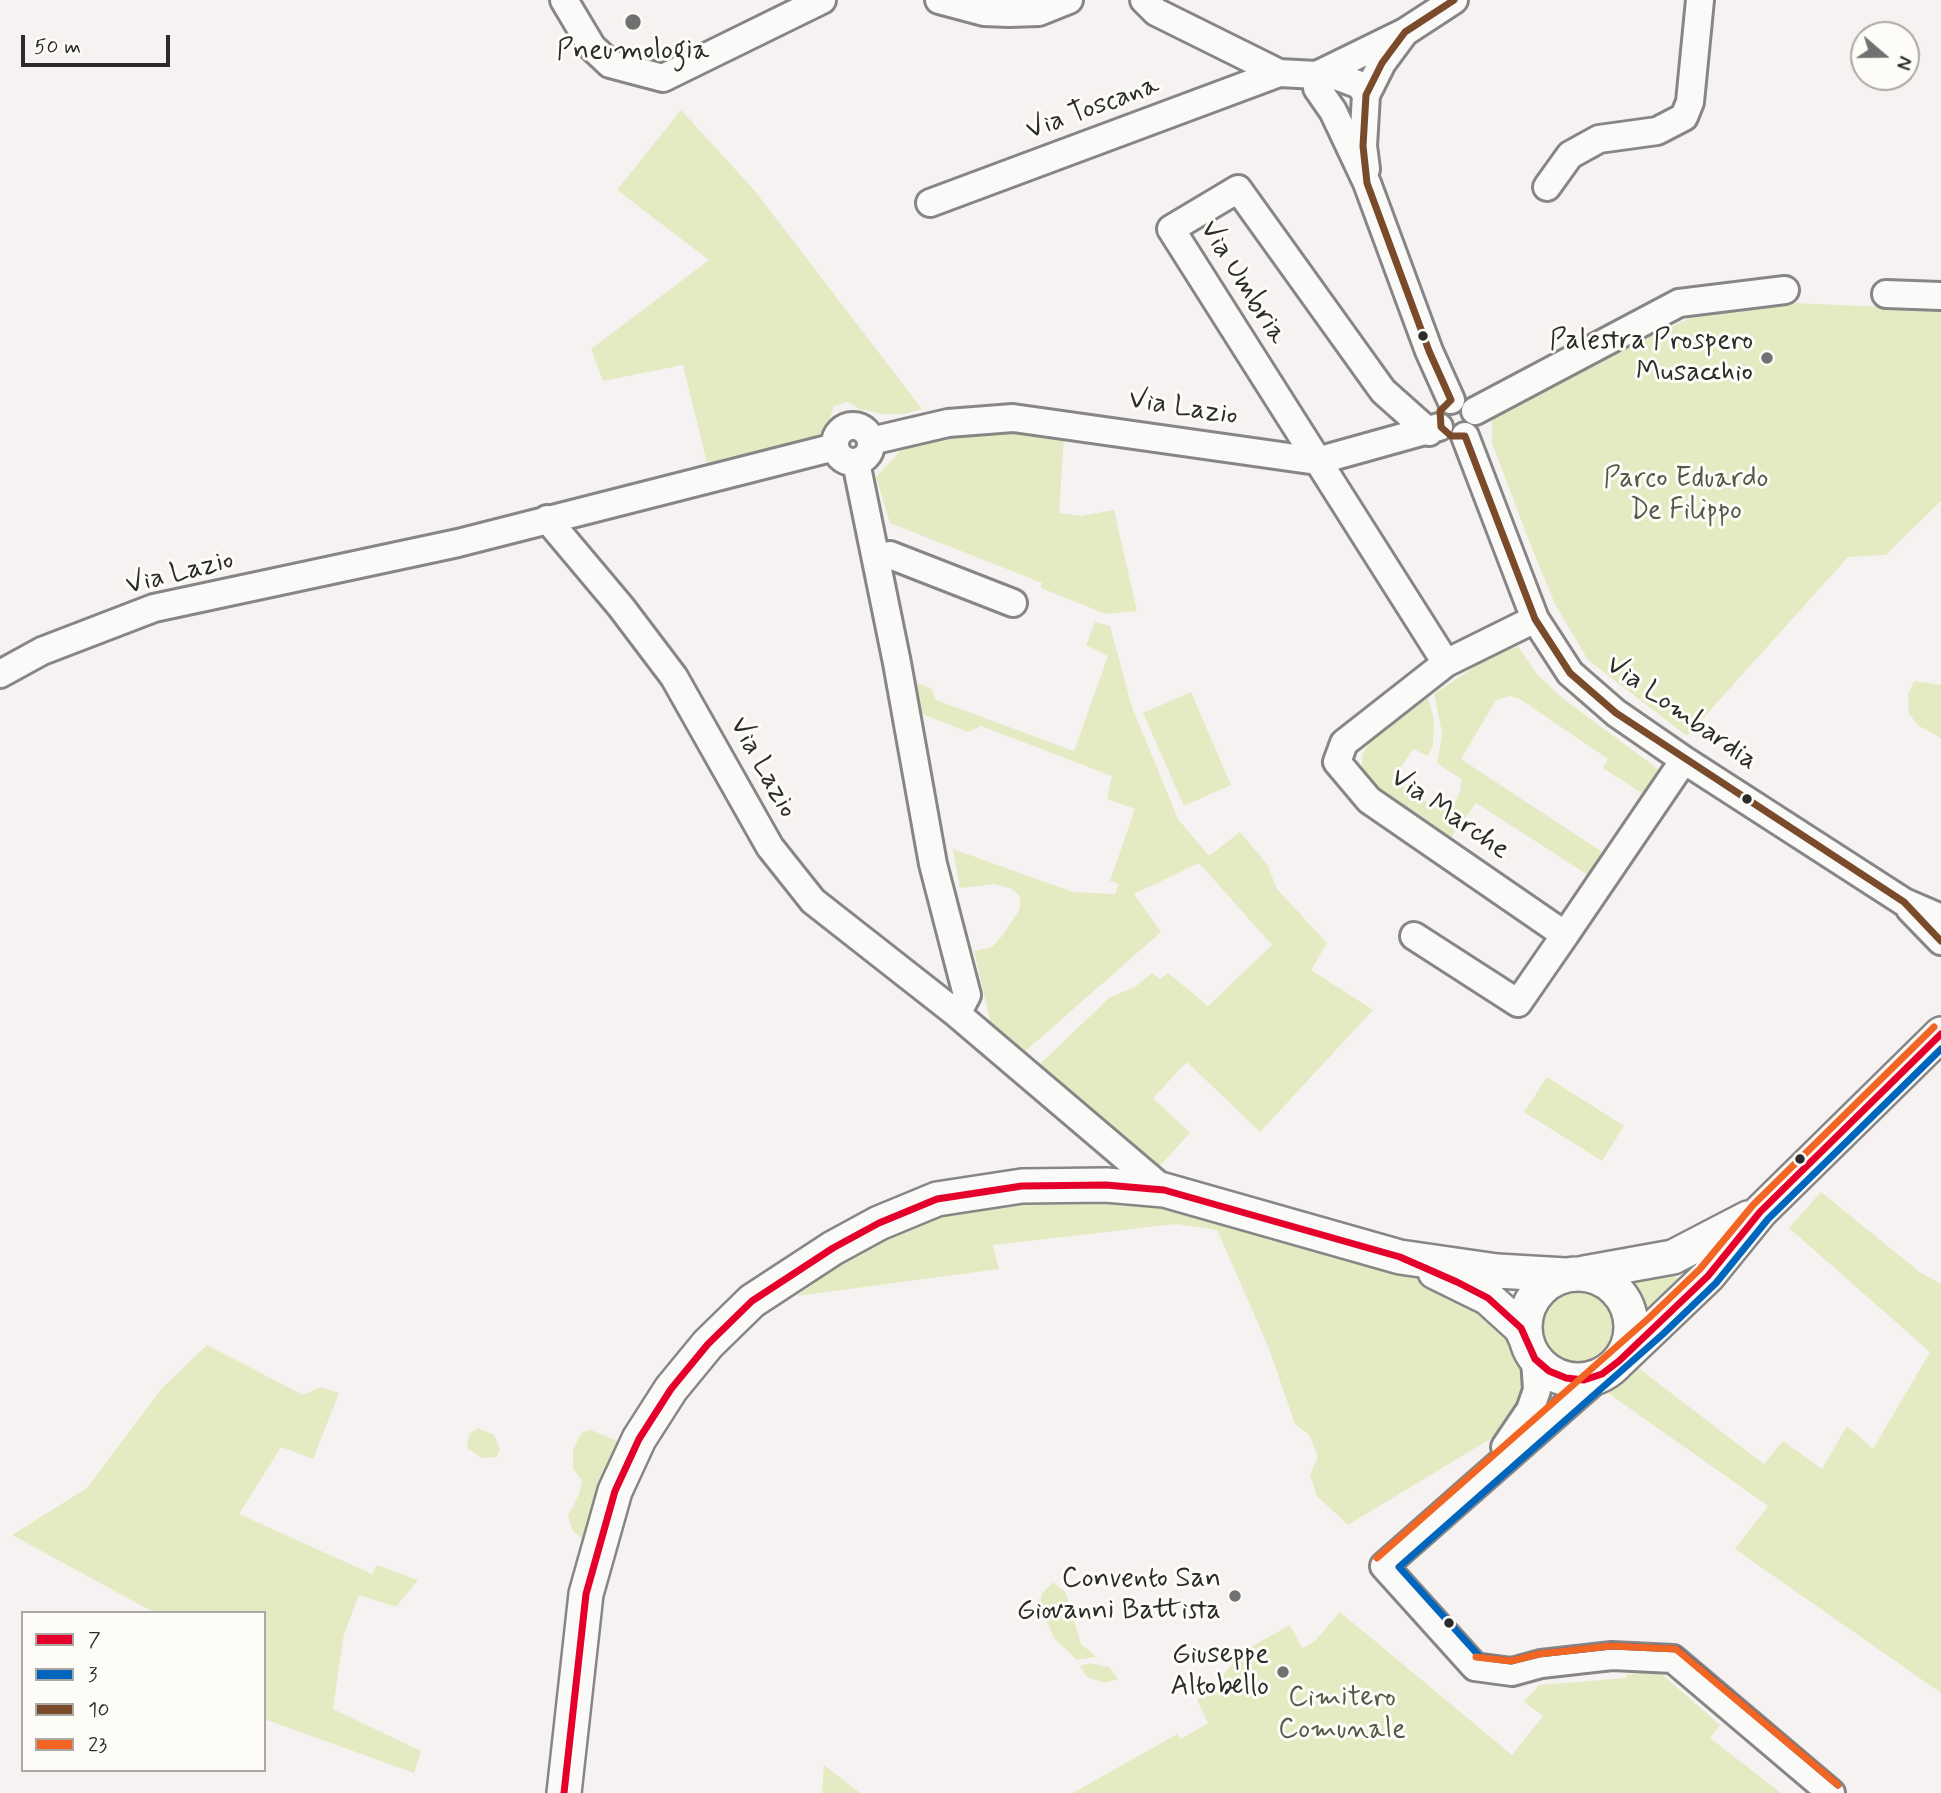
<!DOCTYPE html>
<html>
<head>
<meta charset="utf-8">
<style>
  body { margin:0 }
  #map { position:relative; width:1941px; height:1793px; overflow:hidden; background:#f7f2f2; font-family:Mynerve,sans-serif }
  canvas { display:block }
  .legend { position:absolute; left:21px; top:1611px; width:245px; height:161px; box-sizing:border-box; background:#fdfcf7; border:2px solid #a9a8a5; margin:0; padding:9px 12px; list-style:none; font-size:21px; color:#2b2b2b }
  .legend li { display:flex; align-items:center; gap:14px; height:35px }
  .legend b { width:35px; border:2px solid #a9a8a5 }
  .north { position:absolute; left:1850px; top:21px; width:70px; height:70px; box-sizing:border-box; background:#fdfcf7; border:2px solid #a9a8a5; border-radius:50%; rotate:110deg; font-size:19px; font-weight:700; line-height:28px; text-align:center; color:#2b2b2b }
  .north::after { content:''; display:block; margin:auto; width:24px; height:32px; background:#727171; clip-path:polygon(50% 0,100% 100%,50% 72%,0 100%) }
  .scale { position:absolute; left:21px; top:35px; width:149px; height:32px; box-sizing:border-box; border:4px solid #2b2b2b; border-top:0; padding-left:9px; font-size:21px; line-height:24px; white-space:nowrap; color:#2b2b2b; -webkit-text-stroke:5px #fdfcf7; paint-order:stroke }
</style>
</head>
<body>
<div id="map">
<canvas width="1941" height="1793"></canvas>
<ul class="legend">
<li><b style="height:9px;background:#e4002b"></b>7</li>
<li><b style="height:9px;background:#0065bd"></b>3</li>
<li><b style="height:9px;background:#7a4b2a"></b>10</li>
<li><b style="height:9px;background:#f26522"></b>23</li>
</ul>
<div class="north">N</div>
<div class="scale">50 m</div>
</div>
<script>
const c = document.querySelector('canvas').getContext('2d');
c.lineJoin = 'round';
function fillPath(path, color) {
  c.fillStyle = color;
  c.fill(path, 'evenodd');
}
function shape(rows) {
  const path = new Path2D();
  for (const r of rows) {
    if (r.length === 3) {
      path.moveTo(r[0] + r[2], r[1]);
      path.arc(r[0], r[1], r[2], 0, 2 * Math.PI);
      continue;
    }
    path.moveTo(r[0], r[1]);
    for (let i = 2; i < r.length; i += 2) path.lineTo(r[i], r[i + 1]);
  }
  return path;
}
function stroke(path, color, width, dash) {
  c.strokeStyle = color;
  c.lineWidth = width;
  c.lineCap = dash ? 'butt' : 'round';
  c.setLineDash(dash || []);
  c.stroke(path);
}
function write(font, color, halo, rows, align = 'center') {
  c.font = font + ' Mynerve,sans-serif';
  c.lineWidth = 6;
  c.setLineDash([]);
  c.textBaseline = 'middle';
  c.strokeStyle = halo;
  c.fillStyle = color;
  for (const [text, x, y, turn = 0] of rows) {
    c.save();
    c.translate(x, y);
    c.rotate((+turn || 0) * Math.PI / 180);
    c.textAlign = isNaN(turn) ? turn : align;
    if (halo) c.strokeText(text, 0, 0);
    c.fillText(text, 0, 0);
    c.restore();
  }
}
fillPath(shape([
  [681,110,755,191,922,409,904,414,882,414,860,409,848,402,834,406,828,424,819,434,803,442,708,467,683,365,603,381,591,349,709,260,617,190],
  [1746,301,1933,309,1941,312,1941,501,1886,555,1848,557,1687,736,1588,660,1555,604,1531,546,1492,443,1492,421,1503,407,1657,333,1699,314],
  [958,434,1042,434,1064,437,1059,513,1081,516,1114,510,1137,611,1106,614,1041,588,1042,583,890,523,876,477,901,450],
  [1095,622,1110,626,1132,707,1178,819,1209,856,1240,832,1267,864,1277,889,1327,943,1311,970,1373,1010,1260,1132,1187,1062,1153,1098,1190,1133,1156,1170,1036,1068,1109,998,1136,986,1152,973,1160,979,1168,973,1208,1006,1272,945,1199,863,1134,894,1161,932,1021,1055,992,1029,974,951,992,947,1002,936,1020,909,1020,896,1012,889,995,884,960,888,953,849,1073,892,1115,894,1119,884,1110,881,1135,809,1107,799,1112,776,981,726,968,732,920,713,917,683,932,689,936,700,1074,751,1108,656,1086,645],
  [1518,646,1536,673,1561,697,1658,769,1643,794,1603,768,1608,759,1520,699,1510,696,1496,700,1461,759,1602,852,1588,875,1476,803,1448,842,1376,790,1362,772,1362,755,1373,737,1428,698,1434,721,1433,745,1428,756,1413,749,1393,780,1441,811,1454,804,1461,789,1461,779,1437,763,1442,733,1434,694,1483,661],
  [1914,681,1941,685,1941,738,1919,726,1909,714,1908,694],
  [1191,692,1231,785,1184,806,1143,713],
  [1547,1077,1624,1126,1602,1161,1524,1112],
  [1821,1192,1921,1273,1941,1284,1941,1693,1735,1549,1768,1506,1608,1393,1637,1367,1764,1464,1783,1441,1822,1469,1847,1426,1873,1449,1930,1352,1789,1228],
  [1025,1200,1142,1202,1247,1224,1445,1287,1474,1301,1513,1338,1525,1370,1524,1404,1510,1427,1348,1525,1317,1496,1310,1475,1318,1456,1309,1435,1295,1424,1268,1346,1217,1230,1176,1224,993,1245,999,1269,797,1296,854,1254,913,1226,960,1211],
  [1662,1271,1689,1282,1637,1335,1638,1319,1634,1303,1616,1281],
  [1577,1327,42],
  [207,1345,303,1395,320,1387,339,1393,313,1459,281,1447,239,1514,372,1574,377,1565,418,1580,396,1607,359,1595,344,1634,333,1709,421,1751,414,1773,264,1719,264,1613,155,1613,12,1535,87,1488,162,1388],
  [478,1428,494,1435,500,1449,497,1457,482,1458,467,1448,469,1434],
  [591,1430,629,1446,594,1538,581,1538,572,1530,568,1516,579,1495,582,1481,573,1468,573,1449,582,1432],
  [1053,1582,1066,1593,1081,1644,1097,1657,1077,1660,1055,1639,1041,1611,1041,1595],
  [1340,1612,1512,1755,1543,1716,1524,1702,1539,1685,1626,1678,1626,1675,1658,1671,1720,1725,1710,1738,1781,1793,1073,1793,1177,1734,1181,1739,1208,1723,1197,1700,1219,1680,1242,1652,1290,1625,1302,1648,1315,1641],
  [1089,1663,1109,1667,1118,1679,1105,1683,1087,1677,1080,1666],
  [824,1765,860,1793,822,1793]
]), '#e4ebc2');
const minor = shape([
  [564,0,592,47,610,64,663,78,822,0],
  [939,0,984,12,1009,13,1039,12,1069,0],
  [1144,0,1156,12,1279,73,1336,76,1360,85,1366,95],
  [1319,74,1405,32,1454,0],
  [1317,88,1333,111,1367,183,1429,351,1451,400],
  [1366,169,1363,146,1366,95,1382,63,1405,32],
  [1547,187,1570,155,1599,139,1657,131,1684,117,1690,102,1700,0],
  [930,203,1279,73],
  [1886,294,1941,296],
  [1475,411,1679,303,1785,290],
  [853,444,18],
  [1429,432,1383,391,1238,189,1171,229,1446,663],
  [1465,436,1535,619,1570,673,1616,713,1684,760,1904,902,1941,918],
  [871,441,948,423,1013,418,1317,461,1439,427],
  [856,462,897,663,933,864,967,995,957,1014],
  [547,519,621,607,674,677,770,847,813,901,957,1014,1164,1190],
  [876,559,890,555,1013,603],
  [1535,619,1446,663,1344,743,1337,762,1369,800,1565,935,1684,760],
  [0,674,42,651,154,608,458,543,835,447],
  [1910,909,1941,941],
  [1414,936,1518,1003,1565,935],
  [1602,1374,1384,1566,1475,1667,1512,1672,1541,1664,1612,1656,1673,1659,1831,1793],
  [1505,1447,1530,1410,1537,1390,1535,1359]
]);
const major = shape([
  [1435,1272,1488,1298,1521,1328,1527,1341],
  [1584,1273,1673,1257,1748,1218],
  [1578,1327,53],
  [1619,1361,1708,1276,1760,1212,1941,1034],
  [564,1793,586,1594,615,1491,639,1439,671,1389,708,1344,752,1301,833,1248,879,1223,937,1199,1022,1186,1106,1185,1164,1190,1400,1257,1497,1271,1566,1275]
]);
stroke(minor, '#878585', 32);
stroke(major, '#878585', 38);
stroke(minor, '#fafaf8', 26);
stroke(major, '#fafaf8', 33);
stroke(shape([
  [564,1793,586,1594,615,1491,639,1439,671,1389,708,1344,752,1301,833,1248,879,1223,937,1199,1022,1186,1106,1185,1164,1190,1400,1257,1457,1282,1488,1298,1521,1328,1535,1359,1549,1371,1566,1378,1584,1380,1602,1374,1619,1361,1708,1276,1760,1212,1941,1034]
]), '#e4002b', 7);
stroke(shape([
  [1838,1785,1677,1649,1612,1646,1539,1654,1511,1661,1480,1657,1399,1567,1663,1334,1716,1283,1768,1219,1941,1049]
]), '#0065bd', 7);
stroke(shape([
  [1454,0,1405,32,1382,63,1366,95,1363,146,1367,183,1429,351,1451,400,1440,411,1441,427,1451,436,1465,436,1535,619,1570,673,1616,713,1904,902,1941,941]
]), '#7a4b2a', 7);
stroke(shape([
  [1377,1558,1649,1318,1700,1269,1753,1205,1934,1027],
  [1476,1657,1511,1661,1539,1654,1611,1646,1676,1649,1838,1785]
]), '#f26522', 7);
for (const [x, y, r, color] of [
  [633,22,9,"#727171"],
  [1423,336,6,"#2b2b2b"],
  [1767,358,7,"#727171"],
  [1747,799,6,"#2b2b2b"],
  [1800,1159,6,"#2b2b2b"],
  [1235,1596,7,"#727171"],
  [1449,1623,6,"#2b2b2b"],
  [1283,1672,7,"#727171"]
]) {
  const dot = new Path2D();
  dot.arc(x, y, r, 0, 2 * Math.PI);
  c.fillStyle = color;
  c.fill(dot);
  stroke(dot, '#fdfcf7', 2.5);
}
write('28px', '#2b2b2b', '#fdfcf7', [
  ["Pneumologia",633,52,"center"],
  ["Palestra Prospero",1753,342],
  ["Musacchio",1753,374],
  ["Convento San",1221,1580],
  ["Giovanni Battista",1221,1612],
  ["Giuseppe",1269,1656],
  ["Altobello",1269,1688]
], 'right');
write('28px', '#2b2b2b', '#fdfcf7', [
  ["Via Toscana",1093,109,-20],
  ["Via Umbria",1242,283,58],
  ["Via Lazio",1183,409,9],
  ["Via Lazio",180,574,-14],
  ["Via Lombardia",1681,714,35],
  ["Via Lazio",762,768,61],
  ["Via Marche",1449,815,35]
]);
write('28px', '#555a47', '#fdfcf7', [
  ["Parco Eduardo",1686,480],
  ["De Filippo",1686,512],
  ["Cimitero",1342,1699],
  ["Comunale",1342,1731]
]);
</script>
</body>
</html>
